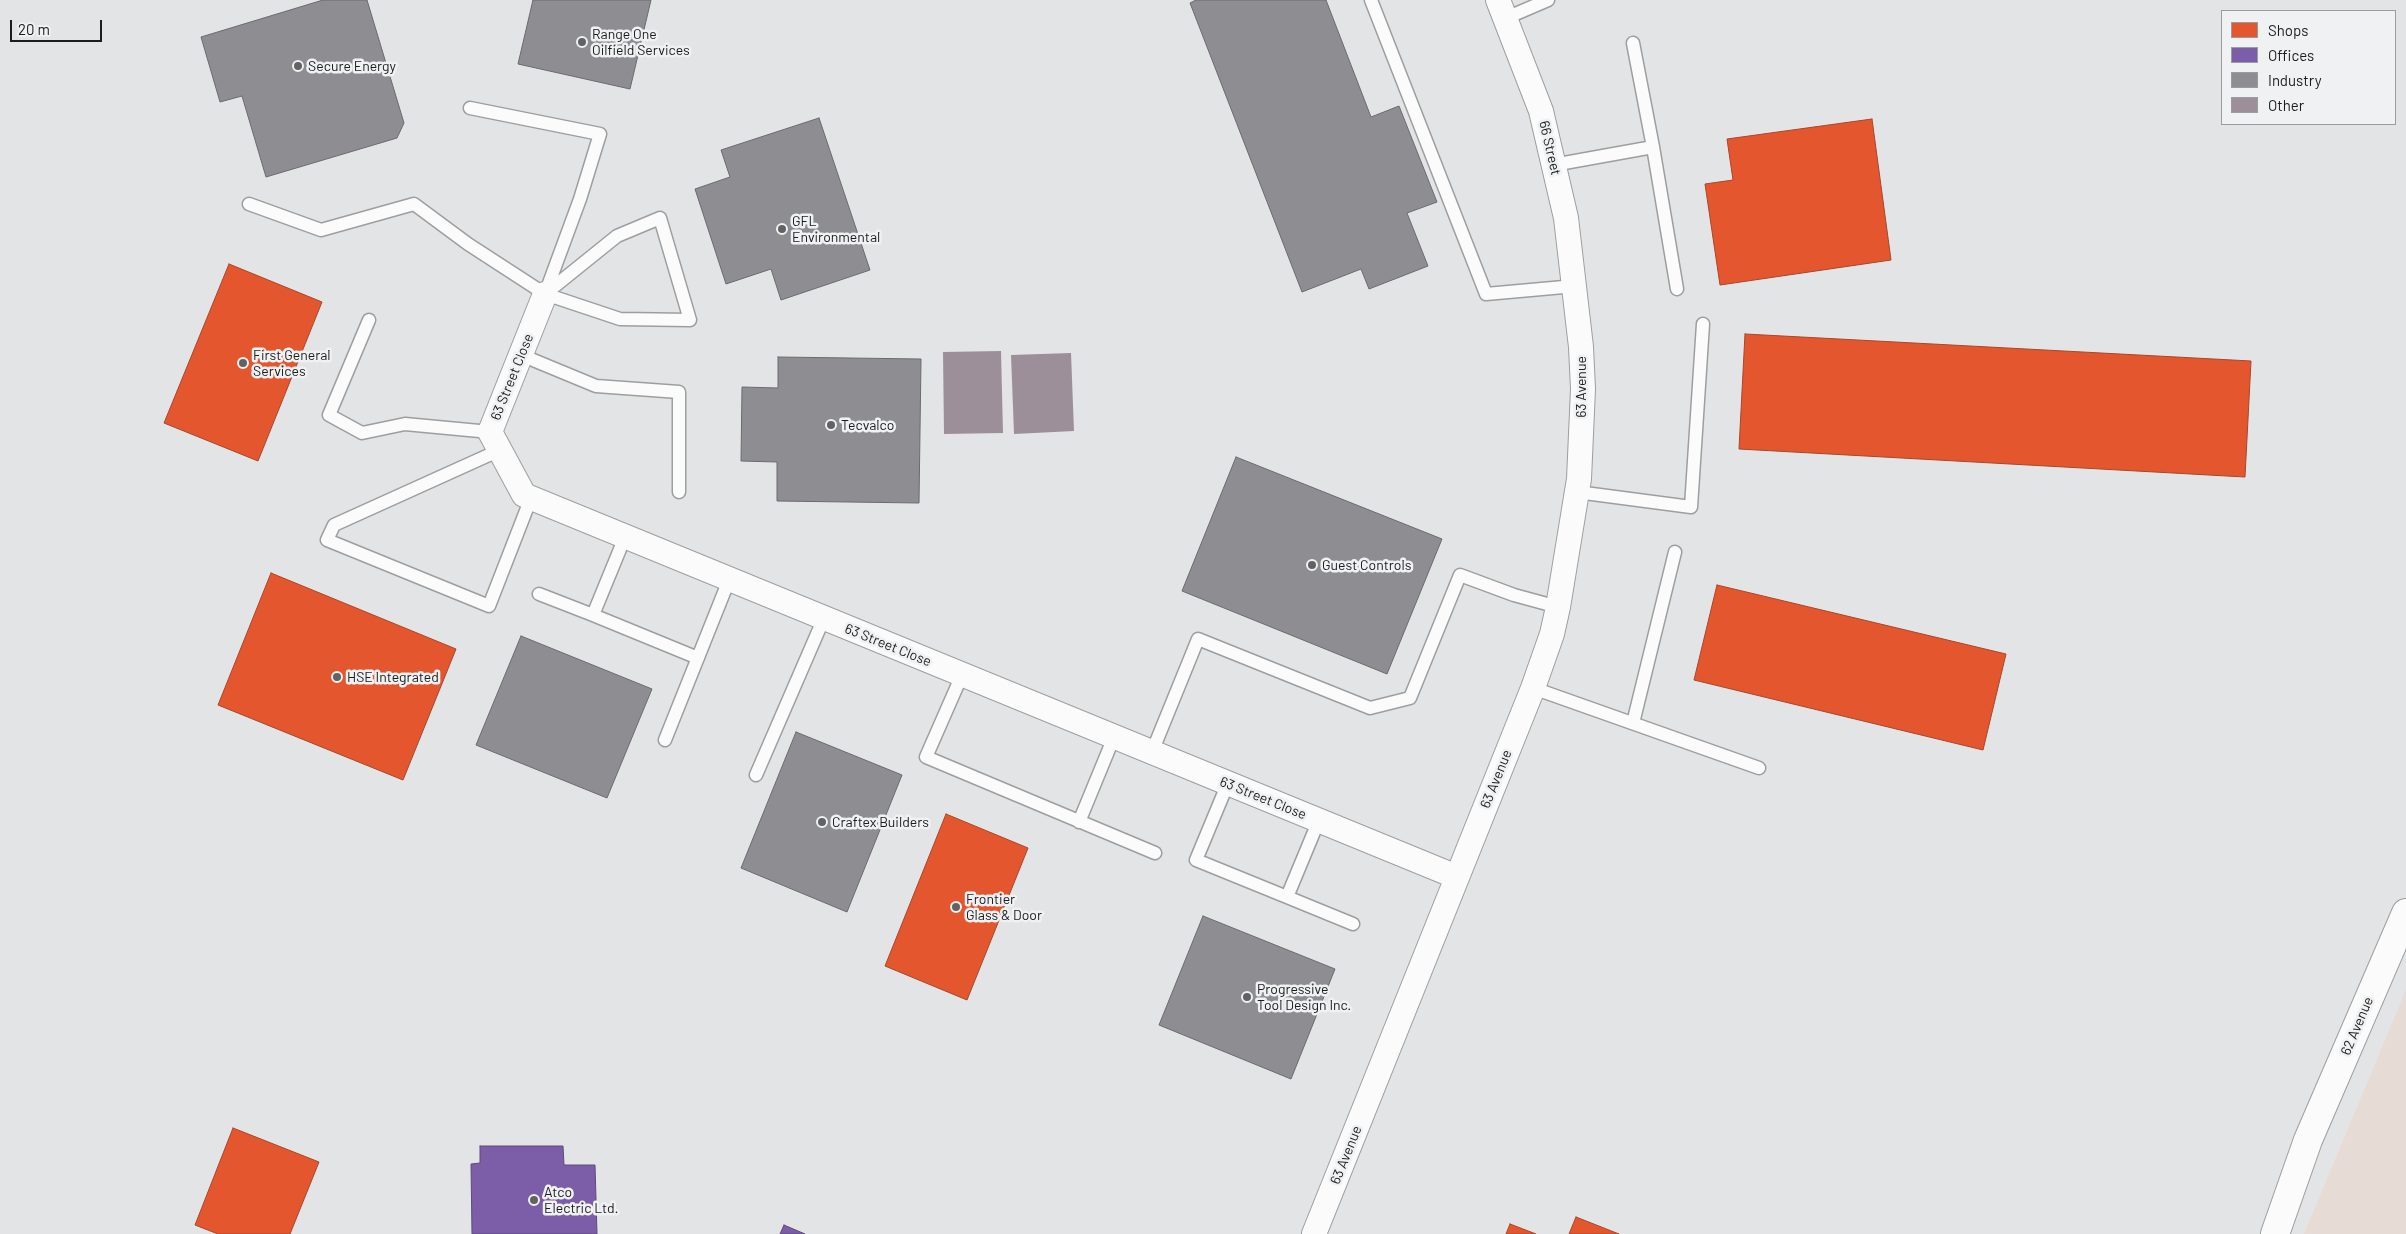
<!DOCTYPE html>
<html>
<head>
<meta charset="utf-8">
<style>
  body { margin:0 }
  #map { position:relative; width:2406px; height:1234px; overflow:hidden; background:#e3e4e5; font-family:Barlow,sans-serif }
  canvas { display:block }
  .legend { position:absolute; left:2221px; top:10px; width:175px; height:115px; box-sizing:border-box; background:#eff1f3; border:1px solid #9a9c9d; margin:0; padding:6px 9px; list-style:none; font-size:15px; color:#1b1c1c }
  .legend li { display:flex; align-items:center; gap:10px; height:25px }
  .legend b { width:25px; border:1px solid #9a9c9d }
  .scale { position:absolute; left:10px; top:20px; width:92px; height:22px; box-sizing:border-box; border:2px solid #1b1c1c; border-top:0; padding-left:6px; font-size:15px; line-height:18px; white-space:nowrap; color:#1b1c1c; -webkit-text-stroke:4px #eff1f3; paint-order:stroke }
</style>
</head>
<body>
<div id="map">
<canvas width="2406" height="1234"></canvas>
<ul class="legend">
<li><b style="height:14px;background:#e4572e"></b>Shops</li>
<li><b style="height:14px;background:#7b5ea7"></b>Offices</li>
<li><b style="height:14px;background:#8d8d92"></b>Industry</li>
<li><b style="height:14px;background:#9d8f9a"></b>Other</li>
</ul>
<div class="scale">20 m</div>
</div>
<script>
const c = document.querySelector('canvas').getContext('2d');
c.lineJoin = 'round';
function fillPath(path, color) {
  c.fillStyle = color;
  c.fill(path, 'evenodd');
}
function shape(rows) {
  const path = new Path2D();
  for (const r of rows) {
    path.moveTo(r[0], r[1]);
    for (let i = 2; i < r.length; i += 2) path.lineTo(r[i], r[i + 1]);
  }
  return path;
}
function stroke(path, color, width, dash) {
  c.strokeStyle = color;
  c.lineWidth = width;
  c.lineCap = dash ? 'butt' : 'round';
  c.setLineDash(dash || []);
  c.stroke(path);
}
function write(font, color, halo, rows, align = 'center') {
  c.font = font + ' Barlow,sans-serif';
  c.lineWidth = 5;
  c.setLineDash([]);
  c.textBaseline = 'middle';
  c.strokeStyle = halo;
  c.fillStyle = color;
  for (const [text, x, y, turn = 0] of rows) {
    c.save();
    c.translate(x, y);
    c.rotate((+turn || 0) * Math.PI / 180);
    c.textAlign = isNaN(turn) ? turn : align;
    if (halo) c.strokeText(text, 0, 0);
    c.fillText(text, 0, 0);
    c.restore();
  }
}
fillPath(shape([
  [2406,990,2406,1234,2304,1234]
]), '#e7dbd5');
const shops = shape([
  [1872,119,1891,260,1720,285,1705,184,1733,180,1727,139,1872,119],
  [229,264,322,302,258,461,164,423,229,264],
  [1745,334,2251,361,2245,477,1739,449,1745,334],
  [271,573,456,649,403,780,218,705,271,573],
  [1717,585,2006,654,1983,750,1694,680,1717,585],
  [946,814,1028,848,967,1000,885,966,946,814],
  [233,1128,319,1162,290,1234,218,1234,195,1225,233,1128],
  [1576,1217,1619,1234,1569,1234,1576,1217],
  [1510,1224,1536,1234,1506,1234,1510,1224]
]);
fillPath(shops, '#e4572e');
stroke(shops, '#a84529', 1);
const offices = shape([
  [480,1146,563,1146,564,1165,595,1165,597,1234,472,1234,471,1164,480,1163,480,1146],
  [784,1225,805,1234,780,1234,784,1225]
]);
fillPath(offices, '#7b5ea7');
stroke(offices, '#5e4a7d', 1);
const industry = shape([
  [323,0,367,0,404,123,397,138,266,177,242,96,220,102,201,37,323,0],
  [533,0,651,0,630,89,518,64,533,0],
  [1196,0,1326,0,1371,117,1399,106,1437,202,1407,213,1428,266,1369,289,1361,269,1302,292,1190,3,1196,0],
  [819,118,870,270,781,300,771,269,726,284,695,189,730,177,721,150,819,118],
  [778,357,921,359,919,503,777,501,777,462,741,461,742,387,778,388,778,357],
  [1236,457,1442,539,1387,674,1182,591,1236,457],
  [521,636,652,689,607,798,476,745,521,636],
  [796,732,902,775,847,912,741,868,796,732],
  [1203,916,1335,969,1291,1079,1159,1025,1203,916]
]);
fillPath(industry, '#8d8d92');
stroke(industry, '#6b6b6f', 1);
fillPath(shape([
  [1001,351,1003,433,944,434,943,352],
  [1071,353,1074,431,1014,434,1011,355]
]), '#9d8f9a');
const service = shape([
  [1371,0,1486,294,1575,286],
  [1506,18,1548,0],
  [1633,43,1653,147],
  [470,108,600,134,580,199,545,294],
  [1553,165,1653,147,1677,289],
  [249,204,321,230,414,204,468,244,545,294,620,319,690,320,660,218,617,236,545,294],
  [369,320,329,415,362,433,405,424,490,432],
  [521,355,596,386,679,392,679,492],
  [500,450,334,525,327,540,489,606,531,498],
  [1577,492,1691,507,1703,324],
  [625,537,593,615,698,658],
  [539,594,593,615],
  [962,675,926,757,1155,853],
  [1533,688,1759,768],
  [1633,723,1675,552],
  [665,740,729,580],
  [1152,752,1198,639,1370,708,1410,698,1460,575,1514,595,1558,607],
  [756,775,824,618],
  [1228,783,1196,860,1287,897,1319,820],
  [1079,822,1114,737],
  [1287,897,1353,924]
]);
const minor = shape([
  [545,294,490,432,524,495,1457,877],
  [1314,1234,1533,688,1552,634,1558,607,1579,479,1583,389,1581,347,1566,218,1541,111,1498,0]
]);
const secondary = shape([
  [2275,1234,2308,1140,2406,913]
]);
stroke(service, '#9d9e9f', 15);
stroke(minor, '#9d9e9f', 26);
stroke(secondary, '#9d9e9f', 30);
stroke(service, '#fbfbfb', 12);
stroke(minor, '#fbfbfb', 24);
stroke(secondary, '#fbfbfb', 28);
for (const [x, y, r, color] of [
  [582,42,5,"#616262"],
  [298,66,5,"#616262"],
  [782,229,5,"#616262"],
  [243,363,5,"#616262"],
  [831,425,5,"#616262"],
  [1312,565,5,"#616262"],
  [337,677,5,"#616262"],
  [822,822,5,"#616262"],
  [956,907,5,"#616262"],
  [1247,997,5,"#616262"],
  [534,1200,5,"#616262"]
]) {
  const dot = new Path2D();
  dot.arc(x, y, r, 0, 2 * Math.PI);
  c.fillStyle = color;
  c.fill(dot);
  stroke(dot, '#eff1f3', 2);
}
write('14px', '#1b1c1c', '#eff1f3', [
  ["Range One",592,34],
  ["Oilfield Services",592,50],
  ["Secure Energy",308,66],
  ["GFL",792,221],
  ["Environmental",792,237],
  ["First General",253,355],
  ["Services",253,371],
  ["Tecvalco",841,425],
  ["Guest Controls",1322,565],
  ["HSE Integrated",347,677],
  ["Craftex Builders",832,822],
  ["Frontier",966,899],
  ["Glass & Door",966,915],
  ["Progressive",1257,989],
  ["Tool Design Inc.",1257,1005],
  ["Atco",544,1192],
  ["Electric Ltd.",544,1208]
], 'left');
write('14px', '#1b1c1c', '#eff1f3', [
  ["66 Street",1550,148,77],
  ["63 Street Close",512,377,-68],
  ["63 Avenue",1581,387,-90],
  ["63 Street Close",888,645,22],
  ["63 Avenue",1496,779,-68],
  ["63 Street Close",1263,798,22],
  ["62 Avenue",2357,1026,-67],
  ["63 Avenue",1346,1155,-68]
]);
</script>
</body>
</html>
